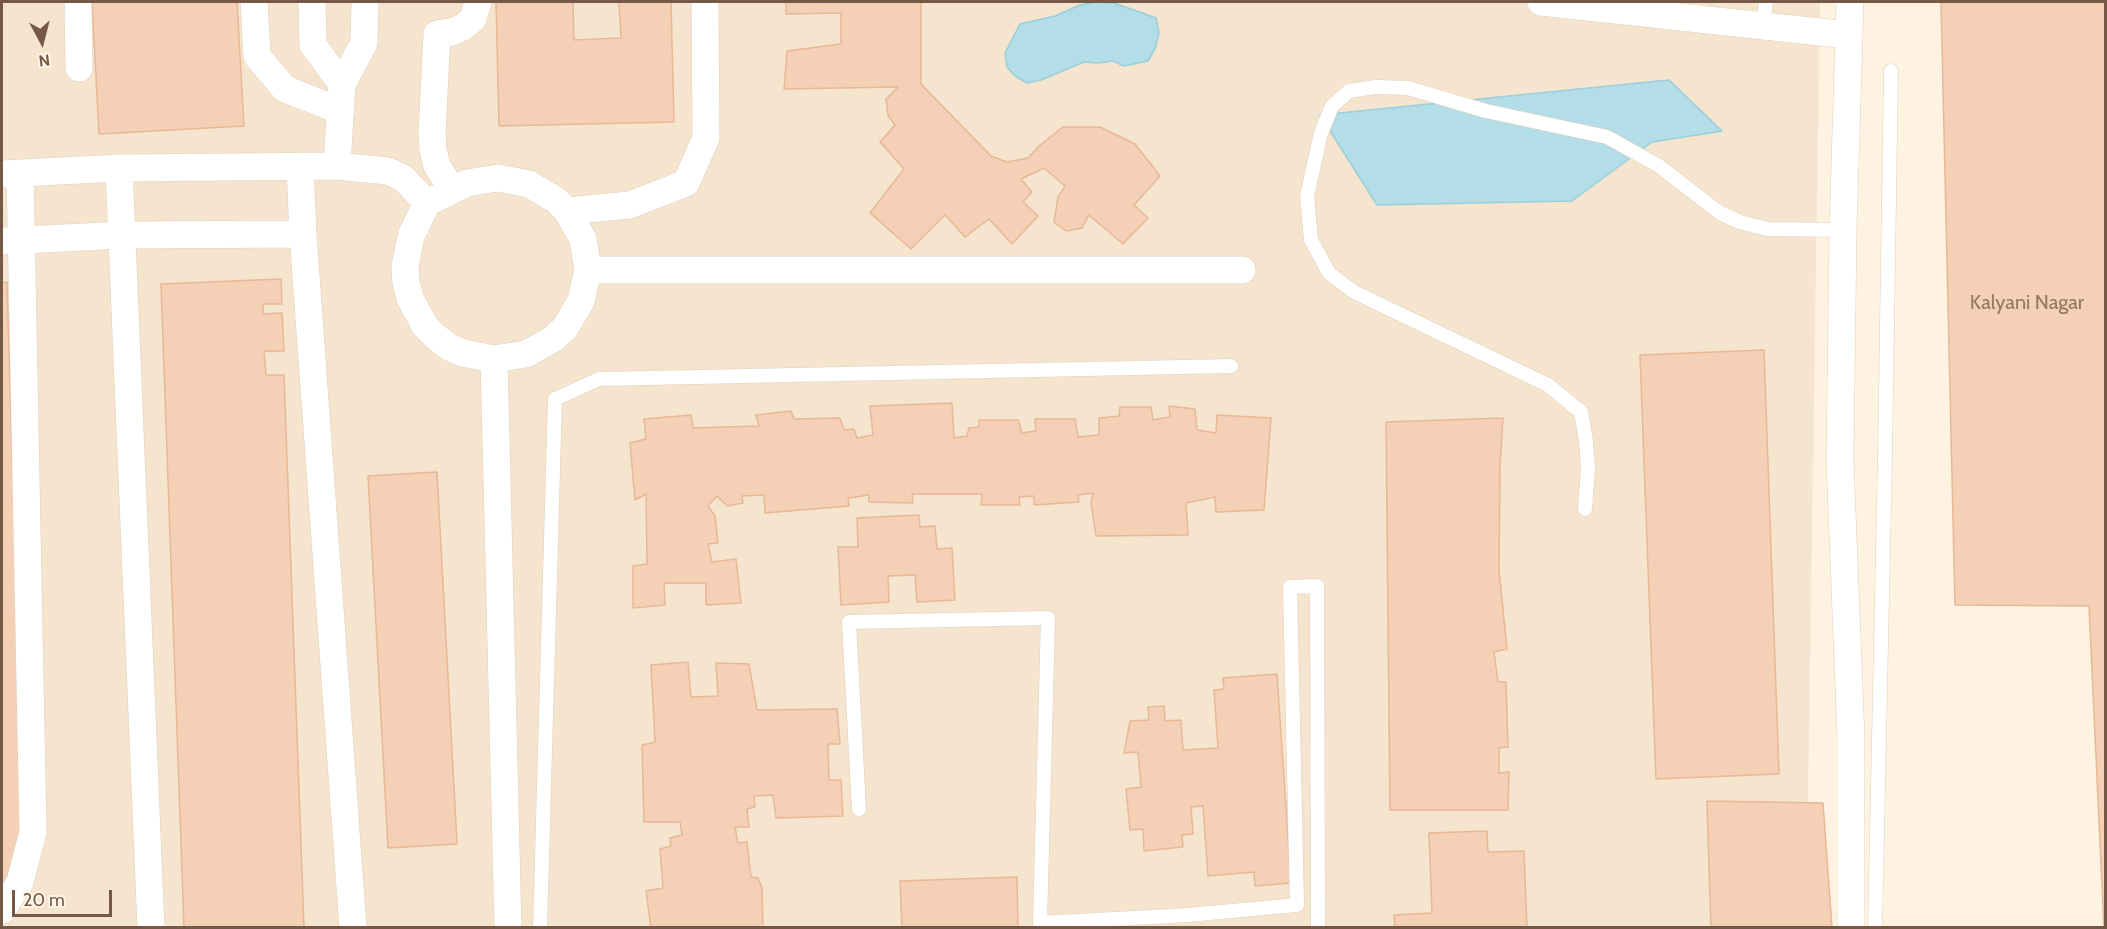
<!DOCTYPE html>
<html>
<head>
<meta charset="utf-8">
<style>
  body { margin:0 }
  #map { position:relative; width:2107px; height:929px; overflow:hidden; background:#fdf3e0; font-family:Cabin,sans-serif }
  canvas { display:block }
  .frame { position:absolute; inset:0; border:3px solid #755846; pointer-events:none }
  .north { position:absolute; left:12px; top:12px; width:60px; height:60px; -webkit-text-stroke:4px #fff6e7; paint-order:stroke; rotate:173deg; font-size:16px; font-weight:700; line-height:24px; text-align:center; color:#755846 }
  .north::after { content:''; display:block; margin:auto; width:21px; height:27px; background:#755846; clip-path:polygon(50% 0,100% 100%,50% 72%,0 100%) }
  .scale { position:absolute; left:12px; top:890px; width:100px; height:27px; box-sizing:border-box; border:3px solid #755846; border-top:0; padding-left:8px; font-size:18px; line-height:21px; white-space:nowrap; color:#755846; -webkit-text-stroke:4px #fff6e7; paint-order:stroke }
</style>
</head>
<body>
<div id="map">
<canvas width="2107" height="929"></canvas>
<div class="frame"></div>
<div class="north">N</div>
<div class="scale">20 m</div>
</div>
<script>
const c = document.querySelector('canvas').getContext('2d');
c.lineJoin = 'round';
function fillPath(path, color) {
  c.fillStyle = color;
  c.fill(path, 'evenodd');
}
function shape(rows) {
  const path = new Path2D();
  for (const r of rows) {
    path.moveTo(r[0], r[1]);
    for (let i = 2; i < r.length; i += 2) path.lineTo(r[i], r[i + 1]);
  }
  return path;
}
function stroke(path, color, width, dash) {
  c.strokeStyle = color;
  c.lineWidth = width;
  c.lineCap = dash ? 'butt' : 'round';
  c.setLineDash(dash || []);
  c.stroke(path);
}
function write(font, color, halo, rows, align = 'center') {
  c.font = font + ' Cabin,sans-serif';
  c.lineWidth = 5;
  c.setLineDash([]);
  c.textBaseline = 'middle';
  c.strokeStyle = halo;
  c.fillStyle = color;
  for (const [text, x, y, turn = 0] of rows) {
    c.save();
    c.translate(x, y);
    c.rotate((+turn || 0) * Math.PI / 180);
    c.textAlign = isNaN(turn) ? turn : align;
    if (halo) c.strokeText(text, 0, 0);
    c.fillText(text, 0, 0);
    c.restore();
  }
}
fillPath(shape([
  [2,2,1820,2,1806,927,2,928]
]), '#f5e5ce');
const water = shape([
  [1095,2,1114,3,1156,18,1159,33,1155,49,1148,61,1124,66,1113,61,1099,63,1084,62,1041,80,1027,83,1015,76,1007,67,1005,53,1020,24,1055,16,1080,5,1095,2],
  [1669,80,1722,131,1652,142,1572,201,1377,205,1320,115,1669,80]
]);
fillPath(water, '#b4dee7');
stroke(water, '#99ceda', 1.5);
const building = shape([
  [92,2,237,2,244,126,99,134,92,2],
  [496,2,573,2,574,40,621,38,619,2,671,2,674,122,499,126,496,2],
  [786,2,921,2,921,84,991,156,1007,162,1028,158,1039,146,1063,127,1100,127,1135,144,1160,176,1134,205,1148,218,1123,244,1089,215,1082,228,1066,231,1054,222,1058,197,1065,186,1044,168,1021,179,1032,192,1023,202,1038,216,1012,244,989,219,965,237,945,215,911,249,870,213,904,169,880,142,895,125,888,115,886,99,898,87,784,89,787,51,841,44,841,13,786,14,786,2],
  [1941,2,2106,2,2106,928,2104,928,2089,606,1955,605,1941,2],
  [281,279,282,304,263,304,263,314,282,313,284,351,264,351,266,375,284,375,304,928,184,928,161,284,281,279],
  [7,282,23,843,7,883,2,886,2,283,7,282],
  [1764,350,1779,774,1656,779,1640,355,1764,350],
  [952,403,954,438,967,436,969,428,979,427,979,420,1018,420,1022,433,1036,431,1035,419,1075,419,1078,437,1099,435,1099,418,1119,416,1120,407,1151,407,1153,420,1170,417,1169,406,1195,409,1197,430,1216,433,1217,415,1271,418,1264,510,1216,512,1215,497,1186,503,1188,535,1096,536,1091,503,1093,493,1078,495,1079,502,1034,505,1034,496,1019,497,1020,505,981,505,982,494,912,494,913,503,869,502,869,495,848,498,849,506,765,513,764,495,742,496,743,503,727,506,717,496,708,506,715,516,718,543,708,544,712,562,736,559,741,603,706,605,706,583,664,583,665,605,633,608,633,566,647,564,646,494,635,500,630,443,646,439,644,419,691,415,693,428,759,426,756,415,791,411,794,419,840,418,844,430,854,429,857,438,873,435,870,406,952,403],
  [1503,418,1500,465,1499,570,1507,649,1494,652,1498,682,1506,682,1508,747,1499,748,1499,773,1509,772,1508,810,1390,810,1386,422,1503,418],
  [437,472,457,844,388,848,368,476,437,472],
  [919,515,920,527,935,526,937,549,952,548,955,600,917,602,915,575,888,576,889,602,841,605,838,547,858,547,857,518,919,515],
  [688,662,691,697,718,696,716,663,749,664,757,710,837,709,840,744,828,744,829,780,841,780,843,816,776,818,773,795,754,796,755,807,747,809,749,827,735,827,738,843,747,842,751,877,758,878,762,888,763,928,651,928,646,891,663,888,660,849,671,846,670,838,682,835,680,822,644,822,642,745,655,742,651,665,688,662],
  [1277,674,1291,883,1255,886,1254,872,1208,876,1203,806,1191,807,1193,834,1182,835,1183,847,1144,851,1143,829,1130,830,1126,789,1141,787,1138,752,1124,753,1130,721,1149,720,1148,707,1164,706,1165,721,1181,720,1183,750,1218,748,1214,690,1224,689,1223,678,1277,674],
  [1707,801,1823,803,1832,928,1711,928,1707,801],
  [1487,831,1488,852,1524,851,1527,928,1395,928,1394,915,1432,913,1429,833,1487,831],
  [1017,877,1018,928,902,928,900,881,1017,877]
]);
fillPath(building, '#f4d1b6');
stroke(building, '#e8b795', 1.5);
const service = shape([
  [1763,26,1766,2],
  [1585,509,1588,468,1586,441,1581,412,1548,385,1354,292,1329,273,1311,240,1307,196,1321,133,1332,106,1349,91,1376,87,1408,88,1486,111,1607,137,1659,166,1720,213,1740,222,1767,229,1843,230],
  [859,809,849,622,1048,618,1040,923,1188,915,1297,905,1290,587,1317,586,1318,928],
  [540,928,555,399,599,379,1231,366],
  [1875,928,1885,456,1891,71]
]);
const minor = shape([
  [78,2,79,68],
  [254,2,257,56,285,89,341,111],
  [312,2,313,45,342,84],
  [1541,2,1848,35],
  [1850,2,1843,230,1840,461,1851,738,1851,928],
  [337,166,342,84,364,43,365,2],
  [119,168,151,928],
  [3,174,119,168,337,166,388,171,403,178,427,203],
  [498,178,529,184,556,200,567,211,583,239,588,270,581,301,565,328,553,339,526,354,494,359,463,353,449,347,436,337,425,326,410,298,406,283,405,267,411,236,427,203,467,183,498,178],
  [452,189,437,166,433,150,432,133,437,34,452,32,463,27,473,19,478,2],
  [567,211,630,205,686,183,706,138,705,2],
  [303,234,353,928],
  [2,241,123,235,303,234,300,168],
  [588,270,1242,270],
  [494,359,508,928],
  [2,910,20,882,33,832,20,173]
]);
stroke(service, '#e2cfbb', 15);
stroke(minor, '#e2cfbb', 28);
stroke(service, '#fff', 14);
stroke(minor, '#fff', 27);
write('20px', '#957662', null, [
  ["Kalyani Nagar",2027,303]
]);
</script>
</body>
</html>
